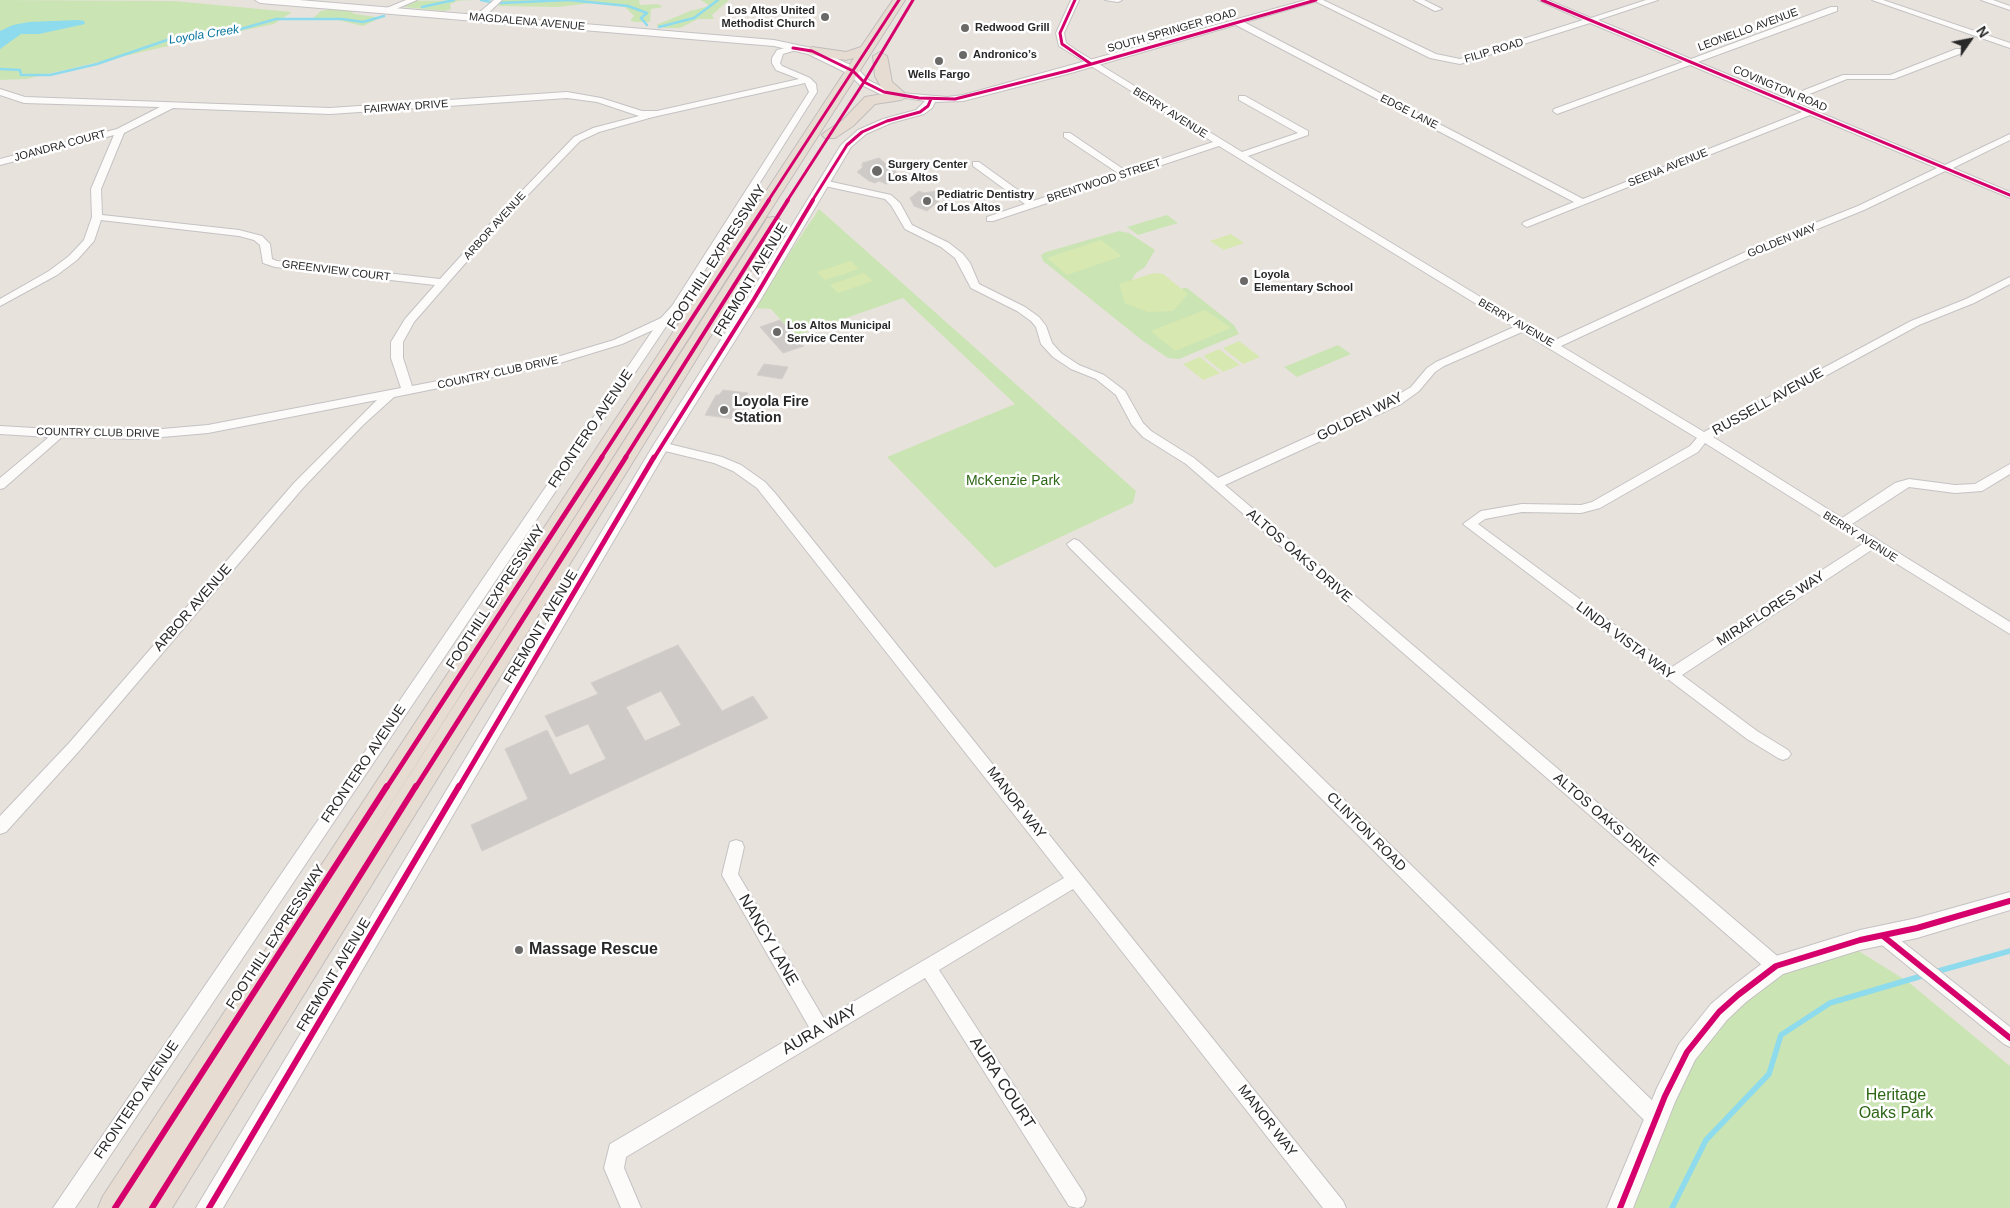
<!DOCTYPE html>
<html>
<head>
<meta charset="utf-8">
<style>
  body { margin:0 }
  #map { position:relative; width:2010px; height:1208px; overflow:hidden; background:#e8e2dd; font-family:Arial,sans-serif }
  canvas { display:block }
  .north { position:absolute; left:1945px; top:15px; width:50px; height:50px; -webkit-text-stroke:4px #fff; paint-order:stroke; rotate:57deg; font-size:14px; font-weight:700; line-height:20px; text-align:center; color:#282828 }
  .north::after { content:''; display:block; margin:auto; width:18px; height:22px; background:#282828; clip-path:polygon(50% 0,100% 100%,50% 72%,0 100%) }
</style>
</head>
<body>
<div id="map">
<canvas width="2010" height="1208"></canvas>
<div class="north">N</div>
</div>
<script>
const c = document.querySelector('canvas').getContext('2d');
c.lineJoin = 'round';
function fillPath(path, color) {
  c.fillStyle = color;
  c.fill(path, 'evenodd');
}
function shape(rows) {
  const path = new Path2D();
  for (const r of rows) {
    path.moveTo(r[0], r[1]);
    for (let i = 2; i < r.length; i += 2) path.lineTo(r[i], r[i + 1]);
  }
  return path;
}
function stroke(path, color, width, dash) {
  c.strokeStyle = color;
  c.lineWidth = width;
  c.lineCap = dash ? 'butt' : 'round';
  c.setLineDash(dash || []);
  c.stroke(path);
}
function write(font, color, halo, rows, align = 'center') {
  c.font = font + ' Arial,sans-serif';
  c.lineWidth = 5;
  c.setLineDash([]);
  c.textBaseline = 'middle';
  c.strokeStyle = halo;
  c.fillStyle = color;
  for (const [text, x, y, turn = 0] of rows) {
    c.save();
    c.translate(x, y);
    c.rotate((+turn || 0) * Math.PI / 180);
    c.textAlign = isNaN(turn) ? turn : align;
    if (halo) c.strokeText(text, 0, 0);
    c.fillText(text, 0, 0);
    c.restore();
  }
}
fillPath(shape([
  [0,0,174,1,292,12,274,24,159,48,26,79,0,80],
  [476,0,458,1,450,4,451,9,444,11,404,7,404,4,414,1],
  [503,0,639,0,640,5,658,4,663,7,651,9,650,22,636,22,630,21,634,16,625,7,592,3,558,7,498,6],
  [701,0,729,0,712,15,714,19,698,19,680,28,665,28,656,25,690,11,710,6],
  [329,9,350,11,355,14,376,17,378,19,363,26,338,20,315,20,314,17,321,11],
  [819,209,1136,491,1133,503,995,568,887,457,1015,404,903,298,795,336,771,309,753,308],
  [1167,215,1178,223,1138,235,1127,227],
  [1119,231,1129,233,1155,250,1145,267,1136,273,1127,288,1178,297,1183,288,1187,288,1234,325,1239,334,1179,359,1168,358,1143,341,1043,261,1041,255,1046,252],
  [1338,345,1351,354,1297,377,1284,367],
  [1849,945,1907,981,2010,1066,2010,1208,1620,1208,1657,1119,1719,1012,1758,980]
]), '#cbe4b4');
fillPath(shape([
  [1231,234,1244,243,1224,250,1210,241],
  [1101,240,1122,256,1067,275,1047,258],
  [851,261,859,269,825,280,817,272],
  [864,273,873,281,838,293,830,285],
  [1154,273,1163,274,1188,294,1173,311,1148,312,1125,303,1119,284],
  [1205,310,1231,328,1175,351,1151,331],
  [1239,341,1260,357,1243,364,1223,348],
  [1219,349,1240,365,1223,372,1203,356],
  [1200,357,1220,373,1203,380,1183,364]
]), '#d8e8b1');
fillPath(shape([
  [78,20,84,21,85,24,39,34,21,34,0,49,0,31,13,25,29,22]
]), '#8ddbec');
stroke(shape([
  [481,0,491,2],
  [500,3,569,0,628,6,647,13,641,18,647,25],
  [422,7,454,0],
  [659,27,694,18,718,0],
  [0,69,20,70,21,75,50,75,97,64,170,39,241,29,276,19,342,19,363,22,384,16]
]), '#8ddbec', 2.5);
stroke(shape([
  [1935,972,2010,951],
  [1672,1208,1706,1140,1769,1074,1781,1035,1830,1003,1925,975]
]), '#8ddbec', 5.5);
const building = shape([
  [879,158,904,179,886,184,879,181,875,183,869,181,857,172,863,167,861,165,864,165,862,163,879,158],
  [947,189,935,198,940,200,927,211,914,206,910,198,919,191,924,193,947,189],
  [780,320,795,336,804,346,783,353,760,327,780,320],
  [764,364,788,367,782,379,757,375,764,364],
  [723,390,748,393,734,419,705,415,716,395,719,395,723,390],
  [678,645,722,711,753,696,768,718,482,851,471,825,528,799,505,749,547,730,570,775,606,759,588,724,556,737,545,716,598,694,591,683,678,645],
  [661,691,681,725,645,741,626,707,661,691]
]);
fillPath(building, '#cecac7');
stroke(building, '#d3ceca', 1);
const minor = shape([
  [406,0,417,0,389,12,382,10,406,0],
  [494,0,502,0,481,20,475,20,475,16,494,0],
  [1071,0,1079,0,1064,33,1066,43,1076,50,1242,152,1298,133,1239,100,1239,96,1245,96,1308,131,1308,135,1248,156,1553,341,1765,243,1858,206,1937,168,1810,115,1527,227,1522,224,1524,222,1574,202,1234,24,1234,20,1240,20,1583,199,1802,112,1690,65,1557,114,1553,111,1554,109,1683,62,1590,23,1460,64,1430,58,1313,0,1323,0,1436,54,1460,59,1583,20,1538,0,1548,0,1591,18,1646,0,1658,0,1598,20,1691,59,1831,7,1837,7,1837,11,1698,62,1784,98,1843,75,1890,75,1956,49,1962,49,1962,53,1894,79,1847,79,1792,101,1945,165,2010,134,2010,140,1953,168,2010,192,2010,198,1945,171,1864,210,1773,247,1561,346,1704,432,1911,321,1966,299,2010,277,2010,284,1974,303,1919,325,1713,437,1842,518,1895,483,1909,479,1955,485,1975,484,2010,464,2010,474,1982,491,1955,493,1909,487,1852,524,2010,622,2010,634,1873,549,1682,675,1757,731,1788,750,1791,754,1788,758,1783,760,1778,758,1747,739,1463,524,1481,511,1522,504,1581,505,1592,502,1690,446,1697,438,1522,332,1444,366,1435,372,1419,391,1401,404,1225,485,1782,960,1785,966,1782,972,1776,974,1770,972,1186,464,1143,437,1132,425,1116,395,1096,379,1071,369,1053,357,1041,344,1036,327,1031,321,1017,311,971,288,955,258,941,247,905,229,891,205,885,199,820,185,818,183,823,180,891,195,900,203,912,225,949,243,963,254,970,263,979,284,1025,307,1039,317,1046,326,1052,343,1061,353,1079,365,1104,375,1125,391,1143,423,1151,431,1194,458,1218,478,1393,398,1411,387,1427,368,1436,362,1514,327,1219,146,993,221,987,221,987,217,1025,204,973,166,973,162,979,162,1033,201,1118,173,1064,137,1064,133,1070,133,1126,171,1213,142,1059,46,1056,33,1071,0],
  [1705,443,1864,543,1672,667,1478,524,1485,519,1522,512,1581,513,1600,508,1698,452,1705,443],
  [1105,0,1122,0,1118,2,1105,0],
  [1414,0,1424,0,1442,9,1435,11,1414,0],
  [1872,0,1883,0,2010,43,2010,48,1872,0],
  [1981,0,1993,0,2010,6,2010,10,1981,0],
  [793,46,797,48,796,50,783,54,780,63,782,66,810,78,816,84,817,92,681,308,669,322,75,1208,53,1208,653,330,622,344,553,365,394,397,363,425,302,489,80,750,6,832,0,834,0,816,70,742,294,483,377,400,208,433,139,439,62,437,4,488,0,489,0,478,49,437,0,434,0,426,84,431,139,431,208,425,401,388,391,358,391,342,405,319,435,285,275,267,263,263,260,245,254,240,239,236,101,220,94,241,77,260,57,275,0,306,0,299,49,271,69,256,84,240,92,217,91,189,114,135,0,165,0,159,117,129,160,107,24,103,0,95,0,89,25,97,330,108,567,92,601,98,642,111,657,111,799,79,776,70,772,63,772,58,777,50,793,46],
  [805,83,809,92,672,306,661,318,614,340,547,360,412,386,403,358,403,342,414,322,496,228,580,141,599,132,653,117,805,83],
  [567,98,597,102,639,116,593,128,574,137,490,224,440,279,277,261,272,259,270,244,262,236,239,230,102,215,101,189,124,133,173,108,330,114,567,98],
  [661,442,722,457,741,465,765,482,775,493,1343,1201,1346,1208,1323,1208,1073,889,939,970,1083,1192,1086,1199,1083,1206,1078,1208,1069,1206,925,978,626,1157,624,1168,641,1208,621,1208,604,1168,610,1144,809,1027,722,875,730,842,736,840,742,842,744,847,738,874,824,1019,1064,878,757,488,733,471,714,463,657,449,655,446,661,442],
  [1074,539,1079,541,1664,1112,1667,1119,1664,1126,1657,1129,1650,1126,1069,547,1067,544,1074,539],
  [1883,928,1889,931,2010,1027,2010,1047,2004,1044,1877,941,1874,936,1877,931,1883,928]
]);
const tertiary = shape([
  [1306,0,1321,0,1071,73,963,101,935,102,932,108,924,114,891,123,866,134,851,147,761,299,669,446,223,1208,196,1208,653,446,747,299,841,145,858,130,883,119,916,110,925,101,880,94,860,84,860,80,868,80,888,90,901,93,947,97,963,95,1306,0],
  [2010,892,2010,910,1917,938,1860,950,1783,974,1746,1002,1727,1020,1695,1060,1675,1102,1633,1208,1607,1208,1657,1088,1679,1044,1711,1004,1730,988,1768,959,1776,956,1860,930,1917,918,2010,892]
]);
const secondary = shape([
  [255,0,299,0,774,40,816,49,857,68,870,82,864,86,860,85,849,74,808,54,774,46,260,3,255,0]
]);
const trunk = shape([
  [893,0,905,0,349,869,765,222,767,218,773,217,779,218,781,222,172,1208,98,1208,103,1196,854,58,846,60,812,55,805,51,812,47,846,52,861,47,893,0],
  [880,52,887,56,892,82,908,96,901,100,875,104,853,126,835,138,825,138,822,135,825,132,843,120,865,97,889,93,881,87,875,76,873,56,880,52]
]);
stroke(minor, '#c4c2c3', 2);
stroke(tertiary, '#c4c2c3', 2);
stroke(secondary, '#c4c2c3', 2);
stroke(trunk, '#c0bdbc', 2);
fillPath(minor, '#fcfbfa');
fillPath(tertiary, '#fcfbfa');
fillPath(secondary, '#fcfbfa');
fillPath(trunk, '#e7dcd2');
stroke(shape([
  [1075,0,1060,33,1062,44,1091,64],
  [1542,0,2010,195],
  [793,48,812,51,853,71,864,82,884,92,919,98,955,99,1067,71,1316,0],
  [768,201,899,0],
  [787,201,864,82,913,0],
  [812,201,847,145,862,132,887,121,920,112,928,106,931,99]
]), '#d6006c', 3);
stroke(shape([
  [601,458,769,200],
  [625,458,788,200],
  [654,458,754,299,813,200]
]), '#d6006c', 4);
stroke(shape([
  [387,787,602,457],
  [416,787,626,457],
  [459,787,654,457]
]), '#d6006c', 5);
stroke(shape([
  [1883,936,2010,1038],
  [115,1208,387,786],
  [152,1208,416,786],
  [209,1208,459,786],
  [1620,1208,1665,1096,1687,1052,1719,1012,1738,995,1776,966,1860,940,1917,928,2010,901]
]), '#d6006c', 6);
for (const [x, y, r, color] of [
  [825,17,5,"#6b6967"],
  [965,28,5,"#6b6967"],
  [963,55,5,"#6b6967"],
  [939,61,5,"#6b6967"],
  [877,171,6,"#6b6967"],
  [927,201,5,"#6b6967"],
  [1244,281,5,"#6b6967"],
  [777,332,5,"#6b6967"],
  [724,410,5,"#6b6967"],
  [519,950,5,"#6b6967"]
]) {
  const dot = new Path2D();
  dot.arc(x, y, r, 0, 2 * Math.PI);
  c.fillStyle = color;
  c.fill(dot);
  stroke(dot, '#fff', 2);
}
write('bold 11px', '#282828', '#fff', [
  ["Los Altos United",815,11,"right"],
  ["Methodist Church",815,24,"right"],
  ["Redwood Grill",975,28],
  ["Andronico’s",973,55],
  ["Wells Fargo",939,75,"center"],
  ["Surgery Center",888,165],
  ["Los Altos",888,178],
  ["Pediatric Dentistry",937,195],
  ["of Los Altos",937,208],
  ["Loyola",1254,275],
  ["Elementary School",1254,288],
  ["Los Altos Municipal",787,326],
  ["Service Center",787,339]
], 'left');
write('11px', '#282828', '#fff', [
  ["MAGDALENA AVENUE",527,22,5],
  ["LEONELLO AVENUE",1748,30,-20],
  ["SOUTH SPRINGER ROAD",1172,31,-16],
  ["FILIP ROAD",1494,51,-17],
  ["COVINGTON ROAD",1780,89,23],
  ["FAIRWAY DRIVE",406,107,-4],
  ["EDGE LANE",1409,112,27],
  ["BERRY AVENUE",1170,113,32],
  ["JOANDRA COURT",60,146,-15],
  ["SEENA AVENUE",1668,168,-22],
  ["BRENTWOOD STREET",1104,181,-18],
  ["ARBOR AVENUE",495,226,-48],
  ["GOLDEN WAY",1782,241,-22],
  ["GREENVIEW COURT",336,271,7],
  ["BERRY AVENUE",1516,323,30],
  ["COUNTRY CLUB DRIVE",498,373,-12],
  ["COUNTRY CLUB DRIVE",98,433,1],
  ["BERRY AVENUE",1860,537,32]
]);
write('italic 12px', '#07749d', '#fff', [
  ["Loyola Creek",204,35,-9]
]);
write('14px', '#282828', '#fff', [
  ["FOOTHILL EXPRESSWAY",717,257,-57],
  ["FREMONT AVENUE",751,280,-59],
  ["RUSSELL AVENUE",1768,402,-29],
  ["GOLDEN WAY",1360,417,-26],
  ["FRONTERO AVENUE",591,429,-56],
  ["ALTOS OAKS DRIVE",1299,556,41],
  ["FOOTHILL EXPRESSWAY",496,597,-57],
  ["ARBOR AVENUE",193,608,-49],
  ["MIRAFLORES WAY",1771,609,-33],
  ["FREMONT AVENUE",541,627,-59],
  ["LINDA VISTA WAY",1625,641,37],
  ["FRONTERO AVENUE",364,764,-56],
  ["MANOR WAY",1016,803,52],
  ["ALTOS OAKS DRIVE",1606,820,41],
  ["CLINTON ROAD",1366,832,45],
  ["FOOTHILL EXPRESSWAY",276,937,-57],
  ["FREMONT AVENUE",334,975,-59],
  ["FRONTERO AVENUE",137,1100,-56],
  ["MANOR WAY",1267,1121,52]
]);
write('bold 14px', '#282828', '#fff', [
  ["Loyola Fire",734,402],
  ["Station",734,418]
], 'left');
write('14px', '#2d6716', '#fff', [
  ["McKenzie Park",1013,481]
]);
write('16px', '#282828', '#fff', [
  ["NANCY LANE",768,940,60],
  ["AURA WAY",820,1030,-30],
  ["AURA COURT",1002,1083,57]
]);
write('bold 16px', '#282828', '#fff', [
  ["Massage Rescue",529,950]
], 'left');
write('16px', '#2d6716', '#fff', [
  ["Heritage",1896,1096],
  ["Oaks Park",1896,1114]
]);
</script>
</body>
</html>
